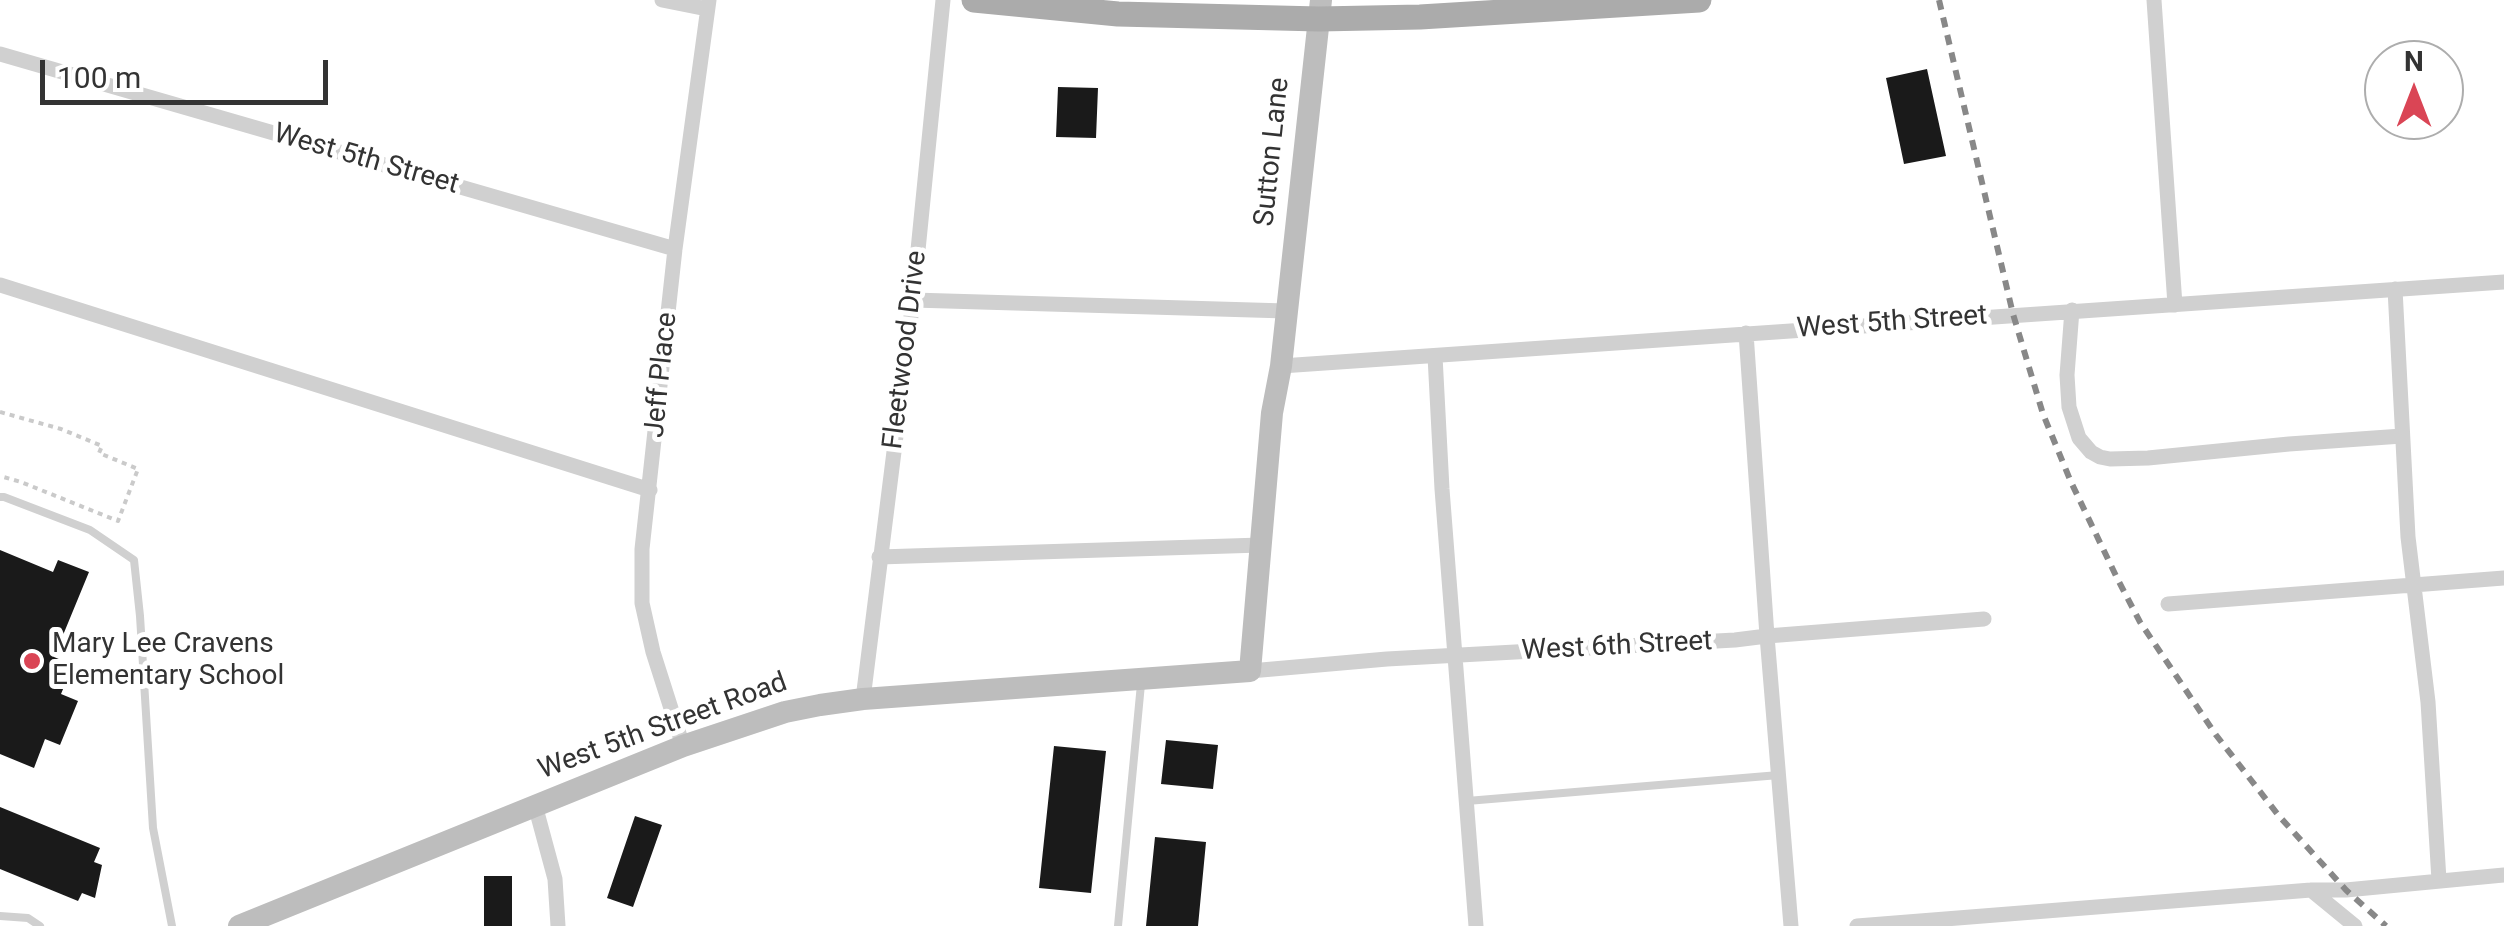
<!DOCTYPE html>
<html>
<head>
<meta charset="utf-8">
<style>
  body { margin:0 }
  #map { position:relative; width:2504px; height:926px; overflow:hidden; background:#fff; font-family:Roboto,sans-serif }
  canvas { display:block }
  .north { position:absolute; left:2364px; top:40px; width:100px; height:100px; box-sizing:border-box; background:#fff; border:2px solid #adadad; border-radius:50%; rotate:0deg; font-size:28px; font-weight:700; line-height:40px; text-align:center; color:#333 }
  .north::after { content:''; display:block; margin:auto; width:35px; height:45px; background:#da4555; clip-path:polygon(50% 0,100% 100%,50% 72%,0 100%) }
  .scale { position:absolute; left:40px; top:60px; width:288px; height:45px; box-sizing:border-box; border:5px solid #333; border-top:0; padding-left:12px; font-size:30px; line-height:35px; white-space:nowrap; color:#333; -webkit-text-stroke:8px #fff; paint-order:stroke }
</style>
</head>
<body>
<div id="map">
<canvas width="2504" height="926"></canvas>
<div class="north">N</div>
<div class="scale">100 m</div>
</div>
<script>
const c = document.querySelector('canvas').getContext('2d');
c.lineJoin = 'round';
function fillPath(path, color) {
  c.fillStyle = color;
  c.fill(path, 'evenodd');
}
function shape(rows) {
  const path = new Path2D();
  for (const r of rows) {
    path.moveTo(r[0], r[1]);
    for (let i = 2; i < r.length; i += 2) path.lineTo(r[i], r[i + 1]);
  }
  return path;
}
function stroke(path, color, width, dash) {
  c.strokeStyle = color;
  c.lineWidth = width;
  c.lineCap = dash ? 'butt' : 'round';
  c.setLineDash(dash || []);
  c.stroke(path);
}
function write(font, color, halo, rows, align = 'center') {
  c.font = font + ' Roboto,sans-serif';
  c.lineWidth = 10;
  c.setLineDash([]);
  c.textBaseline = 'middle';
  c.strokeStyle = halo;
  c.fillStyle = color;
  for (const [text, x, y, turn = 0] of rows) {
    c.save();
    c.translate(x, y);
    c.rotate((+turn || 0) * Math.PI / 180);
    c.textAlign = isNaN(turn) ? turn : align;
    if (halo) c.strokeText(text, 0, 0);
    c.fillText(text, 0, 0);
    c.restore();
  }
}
fillPath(shape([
  [1927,69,1946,156,1904,164,1886,78],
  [1058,87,1098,88,1096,138,1056,137],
  [0,550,53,572,58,560,89,572,54,657,73,665,61,694,78,701,60,745,45,739,34,768,0,754],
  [1166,740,1218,745,1213,789,1161,784],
  [1054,746,1106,751,1091,893,1039,888],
  [0,807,100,848,94,862,102,865,95,898,82,893,78,901,0,869],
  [635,816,662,825,633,907,607,898],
  [1155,837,1206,842,1198,926,1146,926],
  [484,876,512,876,512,926,484,926]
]), '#1a1a1a');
stroke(shape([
  [0,412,61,429,102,446,99,453,138,469,118,521,21,482,0,476]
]), '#cacaca', 4, [5, 5]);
stroke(shape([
  [0,497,4,497,90,530,134,560,140,616,153,828,172,926],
  [1467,801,1779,775],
  [0,916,28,918,40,926],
  [1118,926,1141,684]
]), '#d0d0d0', 8);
stroke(shape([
  [662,0,707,9],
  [2154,0,2175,305],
  [0,54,675,249],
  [0,285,650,490],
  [2395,289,2408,537,2428,702,2439,880],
  [913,300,1286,311],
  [2072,310,2067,375,2069,407,2079,438,2091,452,2100,457,2110,459,2148,458,2289,444,2402,436],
  [1746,333,1767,636,1791,926],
  [1435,356,1442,489,1476,926],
  [1281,366,2504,282],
  [879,557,1261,545],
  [2168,604,2504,578],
  [1250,671,1387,659,1735,640,1767,636,1984,619],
  [863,699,913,300,943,0],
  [683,746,653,652,642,603,642,549,675,249,709,0],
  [535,805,555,879,558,926],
  [2311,890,2355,926],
  [1857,926,2311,890,2346,890,2504,875]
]), '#d0d0d0', 15);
stroke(shape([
  [239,926,683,746,785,712,820,705,863,699,1250,671,1272,413,1281,366,1321,0]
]), '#bdbdbd', 22);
stroke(shape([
  [974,0,1118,14,1319,19,1420,17,1699,0]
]), '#ababab', 25);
stroke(shape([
  [1939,0,2013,314,2043,414,2071,482,2117,578,2140,622,2216,735,2279,816,2346,890,2386,926]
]), '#888', 6, [10, 8]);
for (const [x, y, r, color] of [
  [32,661,10,"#da4555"]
]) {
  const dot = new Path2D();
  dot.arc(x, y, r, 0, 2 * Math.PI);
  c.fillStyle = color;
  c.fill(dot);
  stroke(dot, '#fff', 4);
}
write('28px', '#333', '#fff', [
  ["Sutton Lane",1273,152,-84],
  ["West 5th Street",366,160,16],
  ["West 5th Street",1892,323,-4],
  ["Fleetwood Drive",906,350,-83],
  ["Jeff Place",662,375,-84],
  ["West 6th Street",1617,647,-3],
  ["West 5th Street Road",663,727,-20]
]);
write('28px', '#333', '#fff', [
  ["Mary Lee Cravens",52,645],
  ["Elementary School",52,677]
], 'left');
</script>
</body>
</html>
